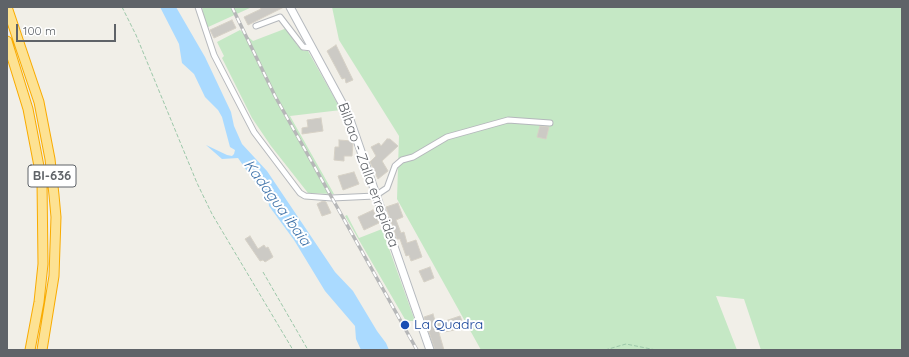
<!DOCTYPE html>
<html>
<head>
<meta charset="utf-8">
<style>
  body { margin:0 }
  #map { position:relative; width:909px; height:357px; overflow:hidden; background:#f1efe8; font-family:Quicksand,sans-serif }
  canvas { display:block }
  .frame { position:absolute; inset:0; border:8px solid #5f6368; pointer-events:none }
  .scale { position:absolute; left:16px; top:24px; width:100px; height:18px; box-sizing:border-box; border:2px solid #5f6368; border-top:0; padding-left:5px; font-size:12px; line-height:14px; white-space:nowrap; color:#5f6368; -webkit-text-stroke:3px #fff; paint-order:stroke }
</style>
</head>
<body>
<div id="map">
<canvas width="909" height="357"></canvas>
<div class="frame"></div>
<div class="scale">100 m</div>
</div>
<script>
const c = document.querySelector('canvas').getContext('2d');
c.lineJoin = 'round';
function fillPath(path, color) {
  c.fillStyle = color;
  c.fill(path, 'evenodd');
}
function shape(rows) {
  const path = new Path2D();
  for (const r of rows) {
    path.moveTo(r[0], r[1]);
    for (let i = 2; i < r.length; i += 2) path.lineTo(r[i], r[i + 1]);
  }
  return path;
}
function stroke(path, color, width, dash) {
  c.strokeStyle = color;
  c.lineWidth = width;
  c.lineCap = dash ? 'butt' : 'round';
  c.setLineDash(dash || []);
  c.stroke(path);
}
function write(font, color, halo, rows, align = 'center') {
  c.font = font + ' Quicksand,sans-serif';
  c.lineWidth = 4;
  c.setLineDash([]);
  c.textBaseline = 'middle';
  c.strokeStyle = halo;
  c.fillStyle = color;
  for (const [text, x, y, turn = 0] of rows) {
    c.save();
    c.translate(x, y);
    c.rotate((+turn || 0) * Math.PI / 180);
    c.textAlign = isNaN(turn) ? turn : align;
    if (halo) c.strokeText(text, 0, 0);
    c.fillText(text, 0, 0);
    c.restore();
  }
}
fillPath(shape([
  [202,7,252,7,206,28],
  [332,7,902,7,902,350,761,350,744,299,716,296,737,350,481,350,397,199,399,136,339,40],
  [287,28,297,45,304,51,308,51,341,110,290,116,334,194,308,193,271,146,252,118,222,58,224,56,217,42,240,30,253,41],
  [347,215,359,238,382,229,415,321,406,321,345,216]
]), '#c5e8c5');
fillPath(shape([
  [160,7,176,7,205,57,231,112,234,126,242,144,267,171,335,272,353,291,377,331,386,343,389,350,361,350,356,339,355,326,325,291,294,240,269,206,268,198,265,193,254,181,238,158,222,159,206,145,227,155,232,156,234,154,235,150,230,147,222,117,218,110,205,97,194,74,182,63,179,44]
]), '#aadaff');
const building = shape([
  [260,7,284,7,248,25,244,17,261,9,260,7],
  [232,20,236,28,214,38,210,30,232,20],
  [336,45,353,80,346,83,345,78,342,79,327,51,336,45],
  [321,118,323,131,302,134,302,128,308,127,307,120,321,118],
  [540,126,549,127,546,139,537,137,540,126],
  [387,139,390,139,398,146,382,161,388,171,378,179,370,162,376,156,371,147,379,143,381,146,387,139],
  [339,140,352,141,353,143,352,156,344,156,344,161,334,160,335,147,339,147,339,140],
  [354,172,359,184,343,190,338,176,354,172],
  [323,201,326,202,331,213,322,216,317,204,323,201],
  [398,203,403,217,396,220,401,233,404,232,407,243,416,240,422,257,411,261,409,255,406,256,400,239,397,239,386,207,398,203],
  [373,210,379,223,364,230,358,217,373,210],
  [250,236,258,249,264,245,266,248,268,247,273,257,265,262,263,260,260,261,245,239,250,236],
  [430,267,434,278,424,282,419,271,430,267],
  [433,314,436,324,460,316,465,328,439,333,444,350,435,350,424,317,433,314]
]);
fillPath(building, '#cccac5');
stroke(building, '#d6d1c6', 1);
const street = shape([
  [198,7,214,55,254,132,300,193,305,196,332,198,375,196,387,188,395,166,402,160,413,157,447,137,508,120,550,123],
  [256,26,280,17,303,47,312,48]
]);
const secondary = shape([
  [290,7,348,114,430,350]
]);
const highway = shape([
  [7,7,39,102,50,159,54,195,56,217,54,276,42,350],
  [7,41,28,109,42,182,43,264,39,302,30,350]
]);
stroke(street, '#b5b8bc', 7);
stroke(secondary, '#b6babf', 9);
stroke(highway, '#f9ab00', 11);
stroke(shape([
  [122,7,136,35,197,183,212,214,293,350],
  [263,272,308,350],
  [605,350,626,344,656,350]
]), '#9cc7a9', 1, [4, 2]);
stroke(street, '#fff', 5);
stroke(secondary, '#fff', 7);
stroke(highway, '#fde293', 9);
const rail = shape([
  [232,7,275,96,417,350]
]);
stroke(rail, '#b6b7b8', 3.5);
stroke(rail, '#fff', 2, [6]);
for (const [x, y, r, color] of [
  [405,325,5,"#1a4fb4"]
]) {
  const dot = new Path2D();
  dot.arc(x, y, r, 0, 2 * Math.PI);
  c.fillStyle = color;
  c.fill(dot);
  stroke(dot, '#fff', 1.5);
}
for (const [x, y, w] of [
  [52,176,48]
]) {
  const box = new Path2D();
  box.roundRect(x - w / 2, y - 11, w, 22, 3);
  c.fillStyle = '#fff';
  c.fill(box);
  stroke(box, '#5f6368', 1);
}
write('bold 13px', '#5f6368', null, [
  ["BI-636",52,176]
]);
write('14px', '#5f6368', '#fff', [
  ["Bilbao - Zalla errepidea",368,175,70]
]);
write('14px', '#164399', '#fff', [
  ["La Quadra",414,325]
], 'left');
write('italic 15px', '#4174aa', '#fff', [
  ["Kadagua ibaia",277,203,54]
]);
</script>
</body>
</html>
